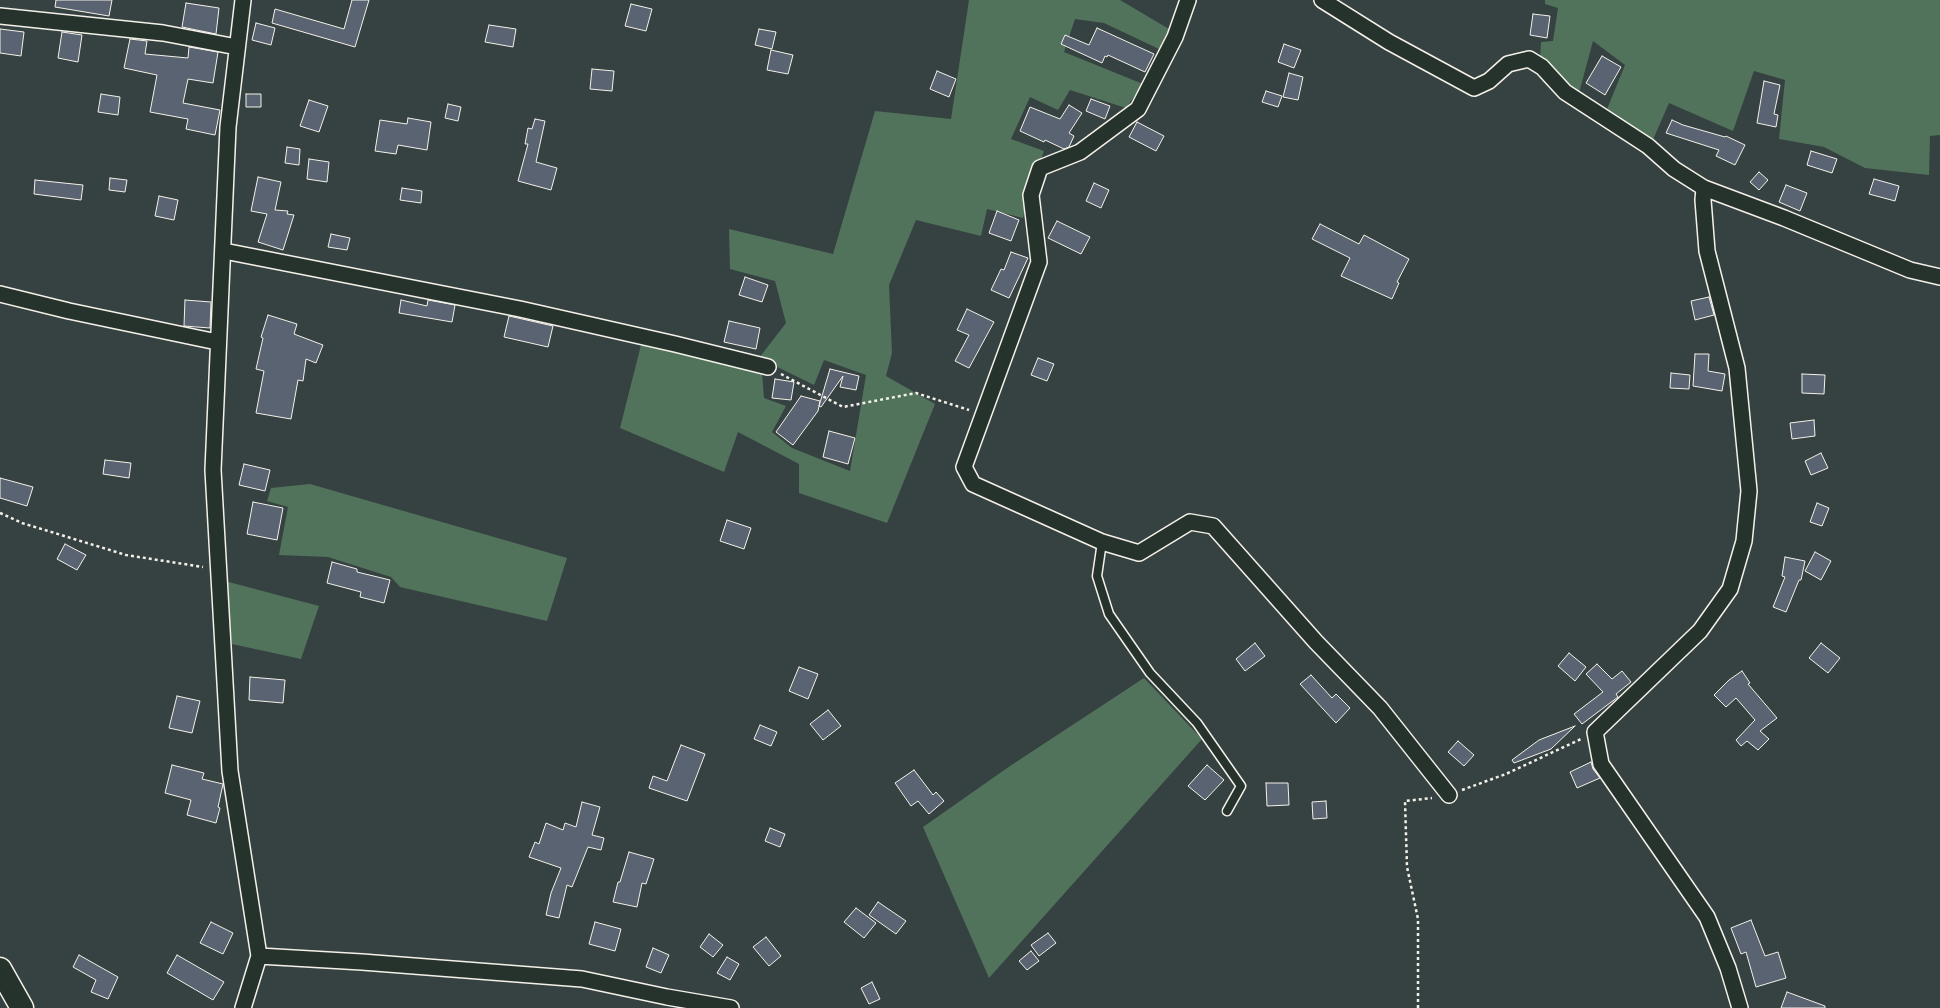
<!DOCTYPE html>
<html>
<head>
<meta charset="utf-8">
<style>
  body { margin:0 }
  canvas { display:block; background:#364141 }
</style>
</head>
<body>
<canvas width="1940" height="1008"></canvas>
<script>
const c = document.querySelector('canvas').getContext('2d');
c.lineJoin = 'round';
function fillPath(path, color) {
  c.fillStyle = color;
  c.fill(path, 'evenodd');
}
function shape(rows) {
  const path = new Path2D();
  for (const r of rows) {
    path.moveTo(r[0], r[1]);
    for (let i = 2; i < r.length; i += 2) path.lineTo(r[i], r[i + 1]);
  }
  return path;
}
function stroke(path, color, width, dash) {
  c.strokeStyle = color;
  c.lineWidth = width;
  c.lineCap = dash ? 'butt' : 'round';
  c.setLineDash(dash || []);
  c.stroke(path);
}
fillPath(shape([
  [969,0,1120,0,1169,29,1161,50,1104,23,1075,19,1064,52,1143,84,1126,108,1070,90,1058,110,1030,97,1011,139,1044,151,1028,195,1023,218,987,209,981,236,916,220,889,285,892,353,886,376,935,404,887,523,799,493,799,464,738,432,724,472,620,428,642,341,762,373,764,398,786,406,772,432,792,448,850,471,866,375,824,360,814,385,759,358,786,323,775,281,730,269,729,229,833,254,875,111,951,119],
  [1545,0,1940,0,1940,135,1930,136,1929,175,1865,168,1824,147,1779,139,1785,80,1754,71,1733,131,1669,103,1652,142,1605,114,1625,65,1593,41,1579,93,1540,59,1541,42,1553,41,1558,8,1545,4],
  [310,484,567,558,547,621,400,587,391,577,328,557,279,555,288,507,267,501,271,488],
  [225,581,319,606,301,659,232,644],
  [1144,678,1202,739,989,978,923,827,1010,766]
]), '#51725b');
const building = shape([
  [56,0,112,0,109,16,55,7,56,0],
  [352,0,369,0,355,47,272,23,275,9,344,29,352,0],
  [186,3,219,8,216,34,182,27,186,3],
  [631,4,652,9,646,31,625,26,631,4],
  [1533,14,1550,16,1547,38,1530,35,1533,14],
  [256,23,275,28,271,45,252,40,256,23],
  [489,25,516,29,513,47,485,42,489,25],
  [1097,28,1154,54,1145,72,1108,55,1107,57,1105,56,1102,63,1061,44,1065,35,1089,45,1097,28],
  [0,29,24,32,21,56,0,53,0,29],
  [759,29,776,32,772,49,755,45,759,29],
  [62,32,82,35,78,62,58,58,62,32],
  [130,39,147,41,145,54,188,58,189,47,218,52,213,83,188,79,183,103,220,110,215,135,186,129,188,119,150,112,157,75,124,68,130,39],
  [1284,44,1301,50,1294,68,1278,62,1284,44],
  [771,50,793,55,788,74,767,70,771,50],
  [1602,56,1621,67,1605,95,1586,83,1602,56],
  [592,69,614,71,612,91,590,89,592,69],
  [937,71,956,79,949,97,930,89,937,71],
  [1289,73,1303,77,1298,100,1283,97,1289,73],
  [1764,81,1780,85,1774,114,1778,115,1776,127,1757,123,1764,81],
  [1266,91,1282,96,1278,107,1262,102,1266,91],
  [101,94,120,97,118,115,98,112,101,94],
  [246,94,261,94,261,107,246,107,246,94],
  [1091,99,1110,106,1105,119,1086,111,1091,99],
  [309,100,328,106,319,132,300,126,309,100],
  [448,104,461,107,458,121,445,118,448,104],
  [1069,105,1082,113,1069,133,1074,136,1069,147,1064,149,1045,140,1044,142,1020,131,1030,107,1060,119,1069,105],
  [408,118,431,122,427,150,398,145,396,154,375,151,380,120,407,124,408,118],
  [535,119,545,121,536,162,557,168,551,190,518,181,528,144,525,144,528,128,532,129,535,119],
  [1672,120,1683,125,1725,137,1726,136,1745,145,1735,165,1716,156,1719,150,1666,133,1672,120],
  [1137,122,1164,136,1156,151,1129,137,1137,122],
  [287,147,300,149,299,165,285,163,287,147],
  [1811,151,1837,159,1832,173,1807,165,1811,151],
  [309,159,329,162,327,182,307,179,309,159],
  [1759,172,1768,180,1759,190,1750,182,1759,172],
  [258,177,281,182,275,210,288,211,287,214,294,215,283,250,258,242,267,214,251,211,258,177],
  [110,178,127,180,125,192,109,190,110,178],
  [1874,179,1899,186,1895,201,1869,194,1874,179],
  [35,180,83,185,81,200,34,194,35,180],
  [1094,183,1109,190,1101,208,1086,201,1094,183],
  [1786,185,1807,193,1800,211,1779,202,1786,185],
  [402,188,422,191,421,203,400,200,402,188],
  [159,196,178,200,174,220,155,216,159,196],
  [997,211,1019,220,1011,241,989,233,997,211],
  [1057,221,1090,237,1081,254,1048,238,1057,221],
  [1320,224,1359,244,1364,235,1409,259,1397,282,1399,283,1392,299,1341,276,1350,258,1312,239,1320,224],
  [331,234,350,238,347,250,328,247,331,234],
  [1011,252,1028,258,1009,298,991,290,1001,269,1004,270,1011,252],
  [745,277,768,285,762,302,739,295,745,277],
  [1709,297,1714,315,1695,320,1691,301,1709,297],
  [185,300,211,302,210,328,184,326,185,300],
  [401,300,427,306,428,300,455,305,452,322,399,313,401,300],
  [967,309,994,322,969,368,955,361,969,335,957,330,967,309],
  [268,315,297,324,294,334,323,345,316,363,306,359,303,381,298,380,291,419,256,413,264,371,256,369,263,338,261,337,268,315],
  [509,316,553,326,548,347,504,337,509,316],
  [729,321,760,328,756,349,724,342,729,321],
  [1695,354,1709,354,1708,371,1725,374,1722,391,1693,386,1695,354],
  [1038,358,1054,364,1047,381,1031,375,1038,358],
  [830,369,859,376,856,390,840,387,843,376,821,407,819,406,830,369],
  [1671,373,1690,375,1689,389,1670,388,1671,373],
  [1802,374,1825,375,1824,394,1802,393,1802,374],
  [775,379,794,382,791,400,772,398,775,379],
  [801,396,820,401,818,411,793,445,776,432,801,396],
  [1814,420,1815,436,1792,439,1790,423,1814,420],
  [829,431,855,438,848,464,823,457,829,431],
  [1821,453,1828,468,1811,475,1805,461,1821,453],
  [105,460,131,463,129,478,103,474,105,460],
  [244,464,270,470,265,491,239,485,244,464],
  [0,478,33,487,27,506,0,498,0,478],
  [253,502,283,508,277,540,247,534,253,502],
  [1817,503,1829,508,1822,526,1810,522,1817,503],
  [727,520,751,528,744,549,720,541,727,520],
  [65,544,86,555,77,570,57,559,65,544],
  [1815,552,1831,561,1821,580,1805,571,1815,552],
  [1785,557,1805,561,1801,580,1799,580,1786,612,1773,607,1785,577,1782,576,1785,557],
  [332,562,357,569,357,572,390,580,384,603,360,597,361,592,327,583,332,562],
  [1255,643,1265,656,1245,671,1236,659,1255,643],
  [1821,643,1840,658,1828,673,1809,658,1821,643],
  [1569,653,1586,667,1575,681,1558,666,1569,653],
  [1597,664,1612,679,1622,671,1631,682,1616,694,1618,697,1582,724,1574,714,1603,692,1586,674,1597,664],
  [799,667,818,674,808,699,789,691,799,667],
  [1742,671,1750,683,1748,684,1777,718,1760,731,1769,739,1758,750,1747,741,1741,746,1736,740,1755,720,1736,698,1726,707,1714,695,1729,680,1742,671],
  [1311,675,1332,698,1336,694,1350,708,1336,723,1300,684,1311,675],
  [250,677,285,680,283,703,249,700,250,677],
  [177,696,200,701,192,733,169,728,177,696],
  [828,710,841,726,823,740,810,724,828,710],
  [760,725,777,732,771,746,754,739,760,725],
  [1575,726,1551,749,1514,763,1512,760,1539,740,1575,726],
  [1458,741,1474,755,1464,766,1448,752,1458,741],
  [681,745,705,754,687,801,649,788,653,776,667,781,681,745],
  [1591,762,1593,769,1600,778,1577,788,1570,772,1591,762],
  [172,765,204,773,202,779,223,784,218,807,220,808,216,823,187,815,191,800,165,793,172,765],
  [1207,765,1224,780,1205,800,1188,786,1207,765],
  [914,770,933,795,936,792,944,801,929,814,918,801,911,806,895,783,914,770],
  [1266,783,1288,783,1289,805,1267,806,1266,783],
  [1326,801,1327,818,1313,819,1312,802,1326,801],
  [582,802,600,807,592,835,604,838,601,850,588,847,572,887,567,885,559,918,546,915,551,893,561,868,529,857,535,842,539,844,546,823,563,830,565,823,576,827,582,802],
  [770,828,785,834,780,847,765,841,770,828],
  [629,852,654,859,646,884,642,883,637,907,613,902,618,882,620,882,629,852],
  [878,902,906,921,896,934,869,915,878,902],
  [856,908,876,923,864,938,844,922,856,908],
  [1751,920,1765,956,1778,952,1786,978,1756,987,1746,952,1741,954,1731,928,1751,920],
  [211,922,233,933,223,954,200,943,211,922],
  [595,922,621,929,615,951,589,944,595,922],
  [1048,933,1056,943,1039,956,1031,945,1048,933],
  [709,934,723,945,713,957,700,947,709,934],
  [766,937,781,956,769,966,753,947,766,937],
  [653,948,669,955,661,973,646,967,653,948],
  [1031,951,1039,961,1027,970,1019,961,1031,951],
  [79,955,118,977,108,999,91,992,96,980,73,967,79,955],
  [177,955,224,982,213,1000,167,973,177,955],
  [727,957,739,964,730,980,717,973,727,957],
  [872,982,880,999,869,1004,861,988,872,982],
  [1787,992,1825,1006,1825,1008,1781,1008,1787,992]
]);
fillPath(building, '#5a6371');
stroke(building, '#f4f1e8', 1);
const lane = shape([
  [1102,542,1097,576,1109,614,1150,673,1197,723,1241,786,1227,811]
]);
const street = shape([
  [243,0,228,127,213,470,230,771,259,956,243,1008],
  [1188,0,1175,37,1138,109,1080,152,1040,168,1031,195,1039,262,964,467,973,484,1102,542,1139,553,1190,522,1213,526,1316,642,1380,708,1449,795],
  [1322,0,1389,42,1474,88,1489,81,1508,64,1529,59,1542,67,1565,92,1648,146,1674,169,1704,188,1703,200,1707,251,1737,368,1749,491,1744,541,1730,589,1700,631,1595,732,1601,764,1707,917,1728,968,1740,1008],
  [0,16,163,33,237,47],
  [1704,188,1784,218,1910,270,1940,277],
  [224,251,520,309,675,344,768,367],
  [0,294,69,311,217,342],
  [259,956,362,962,582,979,667,997,731,1008]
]);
const secondary = shape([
  [0,969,22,1008]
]);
stroke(lane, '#f4f1e8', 11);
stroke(street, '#f4f1e8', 18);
stroke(secondary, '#f4f1e8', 25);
stroke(shape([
  [781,374,843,407,916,393,969,410],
  [0,513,22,523,126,555,203,567],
  [1462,790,1506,774,1581,739],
  [1418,1008,1418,919,1407,867,1405,801,1432,798]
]), '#f4f1e8', 2.5, [3, 3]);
stroke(lane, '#26332d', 8);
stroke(street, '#26332d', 15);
stroke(secondary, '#26332d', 22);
</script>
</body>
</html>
